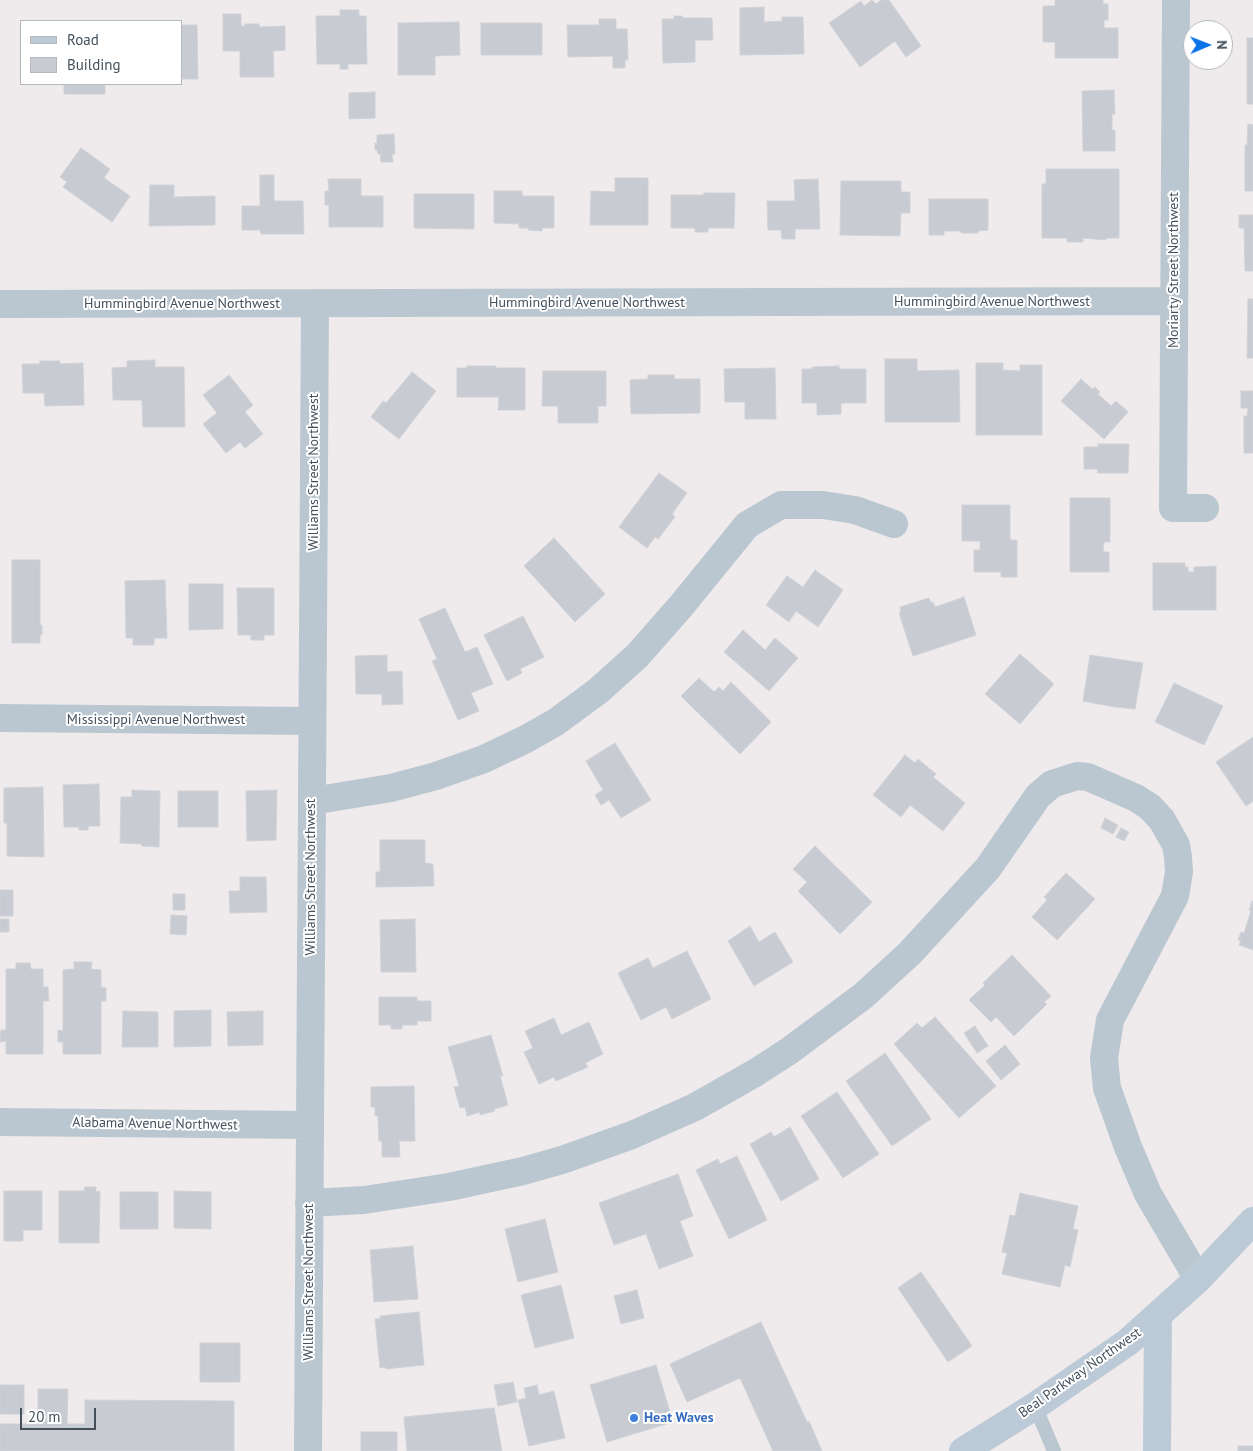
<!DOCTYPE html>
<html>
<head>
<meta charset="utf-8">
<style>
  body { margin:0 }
  #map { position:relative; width:1253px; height:1451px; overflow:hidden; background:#efebec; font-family:"PT Sans",sans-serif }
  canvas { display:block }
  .legend { position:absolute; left:20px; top:20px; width:162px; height:65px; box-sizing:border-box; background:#fff; border:1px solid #b4b9bd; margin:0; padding:6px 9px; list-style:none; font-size:15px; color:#43505b }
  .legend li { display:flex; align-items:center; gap:10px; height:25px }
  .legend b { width:25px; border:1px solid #b4b9bd }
  .north { position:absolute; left:1183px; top:20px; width:50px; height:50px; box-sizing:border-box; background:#fff; border:1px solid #b4b9bd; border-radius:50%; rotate:89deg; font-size:14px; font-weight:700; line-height:20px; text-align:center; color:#43505b }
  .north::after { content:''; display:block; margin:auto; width:18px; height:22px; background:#0b73ea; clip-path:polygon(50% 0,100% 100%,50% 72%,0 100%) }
  .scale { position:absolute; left:20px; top:1408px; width:76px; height:22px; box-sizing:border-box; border:2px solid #43505b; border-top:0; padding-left:6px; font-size:15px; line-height:18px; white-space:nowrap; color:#43505b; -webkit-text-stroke:4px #fff; paint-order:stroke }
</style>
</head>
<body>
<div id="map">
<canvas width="1253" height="1451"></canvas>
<ul class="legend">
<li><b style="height:6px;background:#bccad7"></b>Road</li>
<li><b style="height:14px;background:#c8cbd1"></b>Building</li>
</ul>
<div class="north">N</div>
<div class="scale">20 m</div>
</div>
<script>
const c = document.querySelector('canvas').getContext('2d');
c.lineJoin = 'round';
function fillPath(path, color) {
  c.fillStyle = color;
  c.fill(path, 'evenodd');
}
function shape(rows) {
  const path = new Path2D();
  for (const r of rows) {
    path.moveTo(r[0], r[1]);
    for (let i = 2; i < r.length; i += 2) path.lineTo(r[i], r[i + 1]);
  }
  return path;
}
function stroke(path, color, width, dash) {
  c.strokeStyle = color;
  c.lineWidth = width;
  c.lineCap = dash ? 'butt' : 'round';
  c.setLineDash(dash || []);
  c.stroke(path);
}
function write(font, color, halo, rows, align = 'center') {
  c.font = font + ' "PT Sans",sans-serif';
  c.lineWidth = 4;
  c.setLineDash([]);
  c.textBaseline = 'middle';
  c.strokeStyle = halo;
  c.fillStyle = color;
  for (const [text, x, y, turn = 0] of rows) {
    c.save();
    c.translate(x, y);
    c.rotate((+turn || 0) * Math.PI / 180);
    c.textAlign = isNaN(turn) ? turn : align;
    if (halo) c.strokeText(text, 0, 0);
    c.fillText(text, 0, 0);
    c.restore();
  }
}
const building = shape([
  [872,0,876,4,881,0,889,0,921,46,906,57,895,41,860,67,829,23,861,1,864,6,872,0],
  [1055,0,1103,0,1103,4,1108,4,1108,20,1104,20,1104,28,1118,28,1118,58,1055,58,1055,42,1043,42,1043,6,1055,6,1055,0],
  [764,7,764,22,782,21,782,17,803,17,804,54,740,55,740,8,764,7],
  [340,10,359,10,359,16,366,16,367,64,348,64,348,69,340,69,340,64,317,64,316,16,340,16,340,10],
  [223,14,241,14,241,26,245,26,245,24,259,24,259,27,285,26,285,50,273,51,274,77,240,77,240,51,223,51,223,14],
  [674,16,682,16,683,18,712,18,713,40,695,40,695,62,663,63,662,19,674,19,674,16],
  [599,19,616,19,616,29,627,29,628,60,625,60,625,68,613,68,613,56,568,57,567,25,599,25,599,19],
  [459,22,460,55,435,56,435,75,398,75,398,23,459,22],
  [481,23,542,23,542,55,481,55,481,23],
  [181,25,197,25,198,79,182,79,181,25],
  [1247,38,1253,38,1253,104,1247,104,1247,38],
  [64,84,105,84,105,94,64,94,64,84],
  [1114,90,1115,114,1112,114,1112,130,1115,130,1115,151,1083,151,1082,91,1114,90],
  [375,92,375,118,349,119,349,93,375,92],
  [1248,124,1253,125,1253,191,1245,191,1245,145,1247,145,1248,124],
  [394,134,395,154,392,154,393,162,381,162,380,154,378,154,377,150,375,150,375,143,377,143,377,135,394,134],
  [81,148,110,169,104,178,130,196,112,222,63,187,67,182,60,177,81,148],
  [1046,169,1119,169,1119,238,1106,238,1106,240,1083,238,1083,242,1067,242,1067,238,1042,238,1042,184,1046,184,1046,169],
  [260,175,274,175,274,201,303,201,304,234,261,234,260,230,242,230,242,206,260,206,260,175],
  [615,178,648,178,648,225,590,225,591,191,615,192,615,178],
  [328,179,361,179,361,196,383,196,383,227,329,227,329,205,325,205,325,191,329,191,328,179],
  [818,179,820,229,795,229,795,239,782,239,781,230,768,230,767,201,795,201,794,180,818,179],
  [841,181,901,181,901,192,910,192,910,213,901,213,900,236,840,235,841,181],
  [150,185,174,185,174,197,215,196,215,225,149,226,150,185],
  [494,191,522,191,522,196,554,196,554,228,542,228,542,231,528,230,528,228,519,228,519,224,494,223,494,191],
  [704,193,735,193,734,228,708,228,708,232,695,232,695,228,671,228,671,195,704,195,704,193],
  [414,194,474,194,474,229,414,228,414,194],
  [929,199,988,199,988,230,978,231,978,233,961,233,961,231,944,231,944,235,929,235,929,199],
  [1239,215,1253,215,1253,271,1245,271,1244,228,1239,228,1239,215],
  [1248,299,1253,299,1253,358,1247,358,1248,299],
  [885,359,917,359,917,371,959,370,960,422,885,422,885,359],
  [155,360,155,367,184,367,185,427,143,427,142,400,113,400,112,368,127,367,127,361,155,360],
  [40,361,60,361,60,364,83,363,84,405,45,406,44,393,23,393,22,364,40,364,40,361],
  [976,363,1003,363,1003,370,1020,371,1020,365,1042,365,1042,435,976,435,976,363],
  [467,366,496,366,496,368,525,368,525,410,498,410,499,397,457,397,457,368,467,368,467,366],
  [839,366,839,369,866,369,866,403,841,403,841,414,817,415,817,403,802,403,802,369,812,369,812,367,839,366],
  [775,368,776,419,745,419,745,402,725,402,724,369,775,368],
  [543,371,606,371,606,406,598,406,598,423,558,423,558,406,542,406,543,371],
  [412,372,436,391,399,439,371,417,383,401,386,403,412,372],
  [229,375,253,405,245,412,263,434,245,448,240,442,226,453,203,424,217,413,203,395,229,375],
  [648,375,674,375,675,379,700,379,700,413,631,414,630,380,648,379,648,375],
  [1081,379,1092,389,1095,387,1100,392,1098,394,1111,406,1116,401,1128,412,1104,439,1061,401,1081,379],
  [1241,391,1253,391,1253,453,1244,453,1244,416,1247,416,1248,408,1241,408,1241,391],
  [1098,444,1129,444,1128,473,1097,473,1098,469,1084,469,1084,447,1098,447,1098,444],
  [659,473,687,493,672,514,675,517,658,539,655,537,647,548,619,527,659,473],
  [1070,498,1110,498,1110,542,1104,542,1103,552,1109,552,1109,572,1070,572,1070,498],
  [962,505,1010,505,1010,540,1017,540,1017,577,1001,577,1001,572,974,572,974,550,980,550,980,541,962,541,962,505],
  [554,538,605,594,575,622,524,566,554,538],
  [12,560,40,560,40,625,42,625,42,635,40,635,40,643,12,643,12,560],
  [1153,563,1185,563,1185,567,1188,567,1188,572,1194,572,1194,567,1216,566,1216,610,1153,610,1153,563],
  [815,570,843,590,818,627,796,611,789,622,766,605,787,576,803,587,815,570],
  [165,580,167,638,154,638,154,645,133,645,133,638,126,638,125,581,165,580],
  [189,584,223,584,223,629,189,630,189,584],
  [237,588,274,588,274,635,264,635,264,640,251,640,251,635,238,635,237,588],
  [964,597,976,635,913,656,899,613,901,613,900,607,929,598,931,603,933,602,935,607,964,597],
  [445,608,465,652,477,647,493,684,471,693,479,711,458,720,434,665,432,661,437,659,419,619,445,608],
  [523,616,544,657,520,669,522,673,507,681,484,635,523,616],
  [743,630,765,650,775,638,798,658,769,691,724,652,743,630],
  [1020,654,1054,684,1020,724,985,694,1020,654],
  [387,655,387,672,402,671,403,704,382,705,382,694,356,694,355,656,387,655],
  [1090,655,1143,663,1135,709,1115,707,1083,701,1090,655],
  [699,678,714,692,719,687,723,691,731,682,771,722,740,754,681,696,699,678],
  [1174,683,1223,706,1204,745,1155,722,1174,683],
  [1253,737,1253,801,1246,806,1216,762,1253,737],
  [615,743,651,800,621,818,609,800,601,805,595,795,603,790,586,761,615,743],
  [905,755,915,763,918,759,936,774,933,777,965,803,943,831,910,805,901,817,873,795,905,755],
  [99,784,100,826,88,826,88,830,79,830,79,827,64,827,63,785,99,784],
  [43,787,44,857,7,856,7,823,4,823,4,788,43,787],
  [132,790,160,791,159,847,142,846,142,844,120,843,121,797,132,797,132,790],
  [277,790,276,840,247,841,246,791,277,790],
  [178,791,218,791,218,827,178,827,178,791],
  [1105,818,1118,825,1113,834,1101,828,1105,818],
  [1121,828,1129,832,1124,841,1116,837,1121,828],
  [380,840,425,840,425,863,433,864,434,886,376,887,376,872,380,872,380,840],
  [815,846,872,902,840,934,798,891,807,882,793,869,815,846],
  [1066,873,1095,899,1057,940,1032,917,1047,900,1044,897,1066,873],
  [240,877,266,877,267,912,230,913,229,891,240,891,240,877],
  [0,890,13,890,13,916,0,916,0,890],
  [173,894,185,894,185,910,173,910,173,894],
  [1252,901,1253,902,1253,950,1239,945,1241,941,1238,940,1241,932,1244,933,1251,911,1249,910,1252,901],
  [171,915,187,916,186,935,170,934,171,915],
  [0,919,9,919,9,932,0,932,0,919],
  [415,919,416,972,381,972,380,920,415,919],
  [750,926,759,942,775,932,793,962,754,986,728,941,750,926],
  [687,951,711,999,672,1019,666,1007,641,1020,618,973,648,958,653,968,687,951],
  [1012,955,1051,996,1044,1002,1047,1004,1014,1036,996,1017,991,1022,969,1000,985,985,983,983,1012,955],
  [74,962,92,962,91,969,101,970,101,987,106,988,106,1001,101,1001,101,1054,63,1054,63,1042,58,1042,58,1030,63,1031,63,970,74,969,74,962],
  [16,963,30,963,31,969,43,969,43,987,48,987,49,1001,43,1001,43,1054,6,1054,6,1041,0,1042,1,1030,6,1030,6,969,16,969,16,963],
  [379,997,417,997,417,1001,431,1001,431,1021,417,1021,417,1025,402,1025,402,1029,391,1029,391,1025,379,1025,379,997],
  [211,1010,211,1046,174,1047,174,1011,211,1010],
  [123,1011,158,1012,158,1047,122,1047,123,1011],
  [263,1011,263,1045,228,1046,227,1012,263,1011],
  [935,1017,996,1086,959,1118,894,1044,917,1023,922,1028,935,1017],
  [554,1018,561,1035,589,1022,603,1054,585,1063,588,1067,556,1081,554,1077,539,1084,524,1052,533,1048,525,1031,554,1018],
  [975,1026,988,1046,977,1053,964,1033,975,1026],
  [491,1035,503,1076,500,1076,508,1105,494,1109,495,1111,480,1115,480,1112,467,1116,465,1107,460,1108,454,1087,459,1086,448,1047,491,1035],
  [1005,1045,1020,1064,1001,1080,986,1061,1005,1045],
  [885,1053,931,1119,892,1146,846,1081,885,1053],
  [414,1086,415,1141,399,1141,400,1157,382,1157,382,1141,379,1141,378,1116,375,1116,375,1107,371,1107,371,1087,414,1086],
  [837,1092,879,1154,843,1178,801,1116,837,1092],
  [790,1127,819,1179,781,1201,750,1144,771,1132,774,1137,790,1127],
  [737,1156,767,1220,729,1239,696,1170,718,1159,720,1164,737,1156],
  [678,1174,693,1216,680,1221,693,1256,659,1269,646,1234,614,1245,599,1203,678,1174],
  [85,1187,96,1187,96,1192,100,1191,99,1243,59,1243,59,1191,84,1191,85,1187],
  [4,1191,42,1191,42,1230,23,1230,23,1241,4,1241,4,1191],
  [174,1191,211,1192,211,1229,174,1228,174,1191],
  [120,1192,158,1192,158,1229,120,1229,120,1192],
  [1020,1193,1078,1206,1073,1229,1078,1230,1070,1267,1065,1265,1060,1287,1002,1274,1007,1253,1002,1252,1010,1215,1015,1216,1020,1193],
  [545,1219,558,1272,518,1282,505,1229,545,1219],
  [413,1246,418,1299,374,1302,370,1250,413,1246],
  [921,1272,972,1346,948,1362,898,1288,921,1272],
  [561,1285,574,1338,535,1348,521,1295,561,1285],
  [637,1290,644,1318,621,1324,614,1296,637,1290],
  [419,1312,424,1365,386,1369,385,1367,380,1368,375,1319,381,1318,380,1316,419,1312],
  [761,1322,807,1422,809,1421,822,1451,773,1451,740,1378,687,1402,670,1364,761,1322],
  [200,1343,240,1343,240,1382,200,1382,200,1343],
  [656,1365,673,1422,607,1442,590,1385,656,1365],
  [513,1382,517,1402,498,1406,494,1385,513,1382],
  [0,1385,24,1385,24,1414,0,1414,0,1385],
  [537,1385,539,1395,554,1391,565,1438,529,1446,518,1400,526,1398,524,1388,537,1385],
  [38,1389,68,1389,67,1424,85,1424,85,1400,234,1401,234,1451,0,1451,0,1424,38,1424,38,1389],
  [494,1408,502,1451,407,1451,404,1417,494,1408],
  [361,1432,397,1432,397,1451,361,1451,361,1432],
  [1238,1446,1253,1446,1253,1451,1238,1451,1238,1446]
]);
fillPath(building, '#c8cbd1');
stroke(building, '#cfd2d8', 1);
stroke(shape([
  [1035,1406,1054,1451]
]), '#bbc7d0', 14);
stroke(shape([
  [1176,0,1173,508,1205,508],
  [0,304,1174,301],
  [0,718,312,721],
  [312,801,391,788,436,776,484,759,526,739,556,722,598,691,637,656,681,606,747,525,781,505,823,505,855,510,894,524],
  [0,1122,310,1125],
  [309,1203,364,1200,449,1187,523,1171,562,1160,632,1135,695,1107,755,1073,789,1051,863,996,910,953,988,868,1038,796,1052,784,1077,776,1088,777,1136,798,1150,807,1162,820,1176,845,1178,857,1179,872,1175,896,1110,1020,1104,1058,1107,1088,1128,1147,1148,1194,1198,1279],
  [308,1451,315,303]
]), '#bbc7d0', 28);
stroke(shape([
  [963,1451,1035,1406,1128,1342,1198,1279,1253,1221],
  [1157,1451,1158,1315]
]), '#bccad7', 28);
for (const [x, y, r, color] of [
  [634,1418,5,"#3f7fe0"]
]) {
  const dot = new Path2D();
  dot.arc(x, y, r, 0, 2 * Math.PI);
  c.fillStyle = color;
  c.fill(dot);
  stroke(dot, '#fff', 2);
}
write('14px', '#43505b', '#fff', [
  ["Moriarty Street Northwest",1174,270,-90],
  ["Hummingbird Avenue Northwest",992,302],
  ["Hummingbird Avenue Northwest",587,303],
  ["Hummingbird Avenue Northwest",182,304],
  ["Williams Street Northwest",314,472,-90],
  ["Mississippi Avenue Northwest",156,720],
  ["Williams Street Northwest",311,877,-90],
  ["Alabama Avenue Northwest",155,1124,1],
  ["Williams Street Northwest",309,1282,-90],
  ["Beal Parkway Northwest",1080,1373,-35]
]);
write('bold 14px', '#366cbe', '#fff', [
  ["Heat Waves",644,1418]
], 'left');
</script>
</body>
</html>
